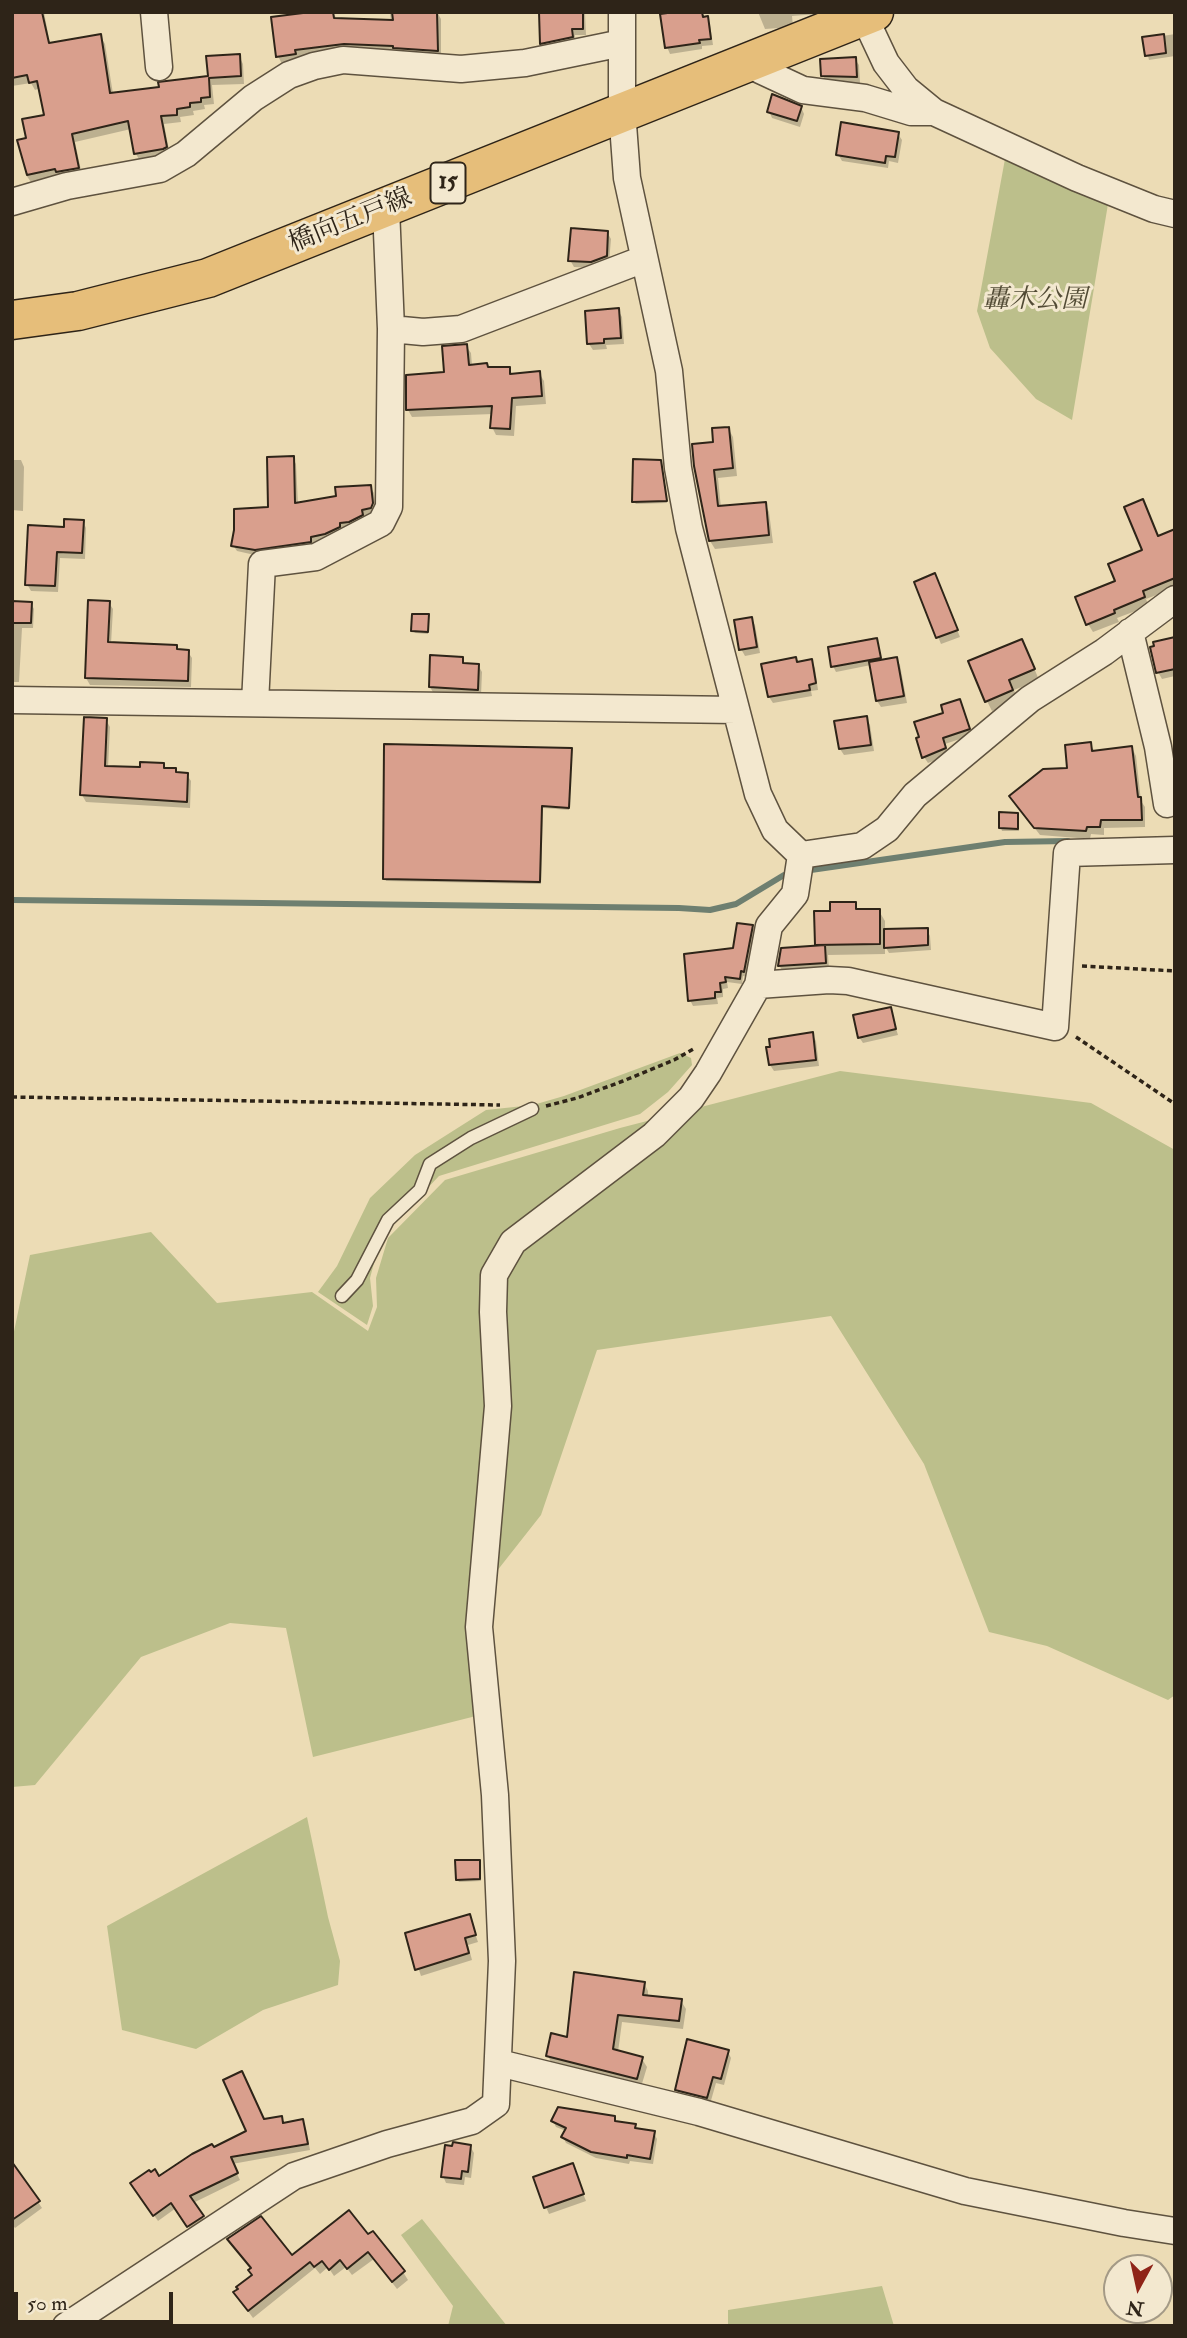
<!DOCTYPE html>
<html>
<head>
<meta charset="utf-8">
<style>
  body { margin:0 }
  #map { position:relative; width:1187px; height:2338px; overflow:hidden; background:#ecdcb5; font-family:"IM FELL Double Pica",serif }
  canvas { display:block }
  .frame { position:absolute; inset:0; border:14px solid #2e2418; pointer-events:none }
  .north { position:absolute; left:1103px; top:2254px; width:70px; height:70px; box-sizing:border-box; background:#f3e8cf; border:2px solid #a49a86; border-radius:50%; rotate:188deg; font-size:19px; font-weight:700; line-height:28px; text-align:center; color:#2e2418 }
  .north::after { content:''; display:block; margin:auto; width:24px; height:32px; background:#8f2418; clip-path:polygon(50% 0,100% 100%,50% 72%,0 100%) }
  .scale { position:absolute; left:14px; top:2292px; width:159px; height:32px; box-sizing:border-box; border:4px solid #2e2418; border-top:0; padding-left:9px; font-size:21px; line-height:24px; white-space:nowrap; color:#2e2418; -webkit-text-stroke:5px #f3e8cf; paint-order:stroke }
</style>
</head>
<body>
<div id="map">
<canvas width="1187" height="2338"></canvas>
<div class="frame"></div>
<div class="north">N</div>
<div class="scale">50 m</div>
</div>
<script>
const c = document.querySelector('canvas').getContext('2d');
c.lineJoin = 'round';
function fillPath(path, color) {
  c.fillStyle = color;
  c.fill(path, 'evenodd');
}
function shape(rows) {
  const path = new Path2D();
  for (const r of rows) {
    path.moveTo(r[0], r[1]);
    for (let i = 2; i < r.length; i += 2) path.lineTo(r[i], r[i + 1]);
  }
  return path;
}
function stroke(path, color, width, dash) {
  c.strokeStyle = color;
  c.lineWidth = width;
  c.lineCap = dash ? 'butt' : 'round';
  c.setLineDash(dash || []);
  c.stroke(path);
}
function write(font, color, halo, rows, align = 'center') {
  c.font = font + ' "IM FELL Double Pica","Noto Serif JP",serif';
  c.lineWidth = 6;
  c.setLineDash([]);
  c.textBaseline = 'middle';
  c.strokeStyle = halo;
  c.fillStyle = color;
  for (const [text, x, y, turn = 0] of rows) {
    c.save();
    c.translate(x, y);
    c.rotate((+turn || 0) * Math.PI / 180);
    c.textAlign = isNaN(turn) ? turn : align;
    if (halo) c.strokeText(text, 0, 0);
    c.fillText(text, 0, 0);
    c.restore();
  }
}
fillPath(shape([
  [1005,159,1108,204,1072,420,1036,399,990,348,977,311],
  [680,1053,691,1058,692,1065,668,1092,640,1114,439,1176,381,1237,370,1278,373,1306,367,1325,318,1292,337,1266,370,1198,415,1155,486,1110,533,1105,564,1096],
  [840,1071,1091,1103,1175,1150,1175,1695,1168,1700,1047,1646,989,1632,924,1464,831,1316,597,1350,541,1515,467,1609,476,1716,313,1757,286,1628,230,1623,141,1657,35,1785,12,1787,12,1341,30,1255,151,1232,217,1303,312,1292,368,1331,377,1307,376,1278,388,1238,445,1180,620,1128],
  [307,1817,328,1917,340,1961,338,1985,263,2010,196,2049,122,2030,107,1926],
  [422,2219,507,2326,448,2326,453,2306,401,2235],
  [882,2286,894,2326,728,2326,728,2310]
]), '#bcbf8b');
fillPath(shape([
  [12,12,44,12,50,44,100,36,105,44,113,94,160,89,160,84,210,78,208,57,239,56,243,64,244,84,212,85,214,104,204,105,205,109,193,111,194,115,180,117,181,122,164,124,170,155,140,161,136,154,131,129,75,142,82,175,60,176,31,182,26,175,19,141,28,139,46,116,40,88,35,90,31,83,12,86],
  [314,12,333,12,337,20,391,21,390,12,437,12,441,19,441,58,282,64,278,56],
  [540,12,585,12,586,35,575,35,575,43,545,49,541,43],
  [701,12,710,24,713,45,702,46,702,49,670,54,667,47],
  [758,12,817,12,817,14,792,16,793,27,765,29],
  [1175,34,1175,56,1149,60,1144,39],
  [855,59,859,65,860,83,827,83,823,76],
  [801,107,804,114,800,127,772,118,769,111],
  [898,134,902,140,898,163,889,161,888,168,842,161,838,154],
  [607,232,611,239,609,263,595,268,574,267,570,260],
  [618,310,622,317,624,344,606,345,607,349,593,350,589,344,586,313],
  [466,346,471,353,472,366,509,369,513,375,539,373,544,381,546,404,516,406,514,436,496,435,492,427,493,414,412,417,408,410,446,374],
  [728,428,733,437,737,476,718,478,721,508,765,504,769,512,773,543,715,549,710,541,715,444],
  [293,458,296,464,298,504,338,498,370,487,374,493,376,510,374,514,365,516,365,521,329,540,314,543,314,548,259,556,237,551,233,545,270,509],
  [12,460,21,460,24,467,23,511,12,510],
  [661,466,667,503,636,504,634,502],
  [83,521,86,528,85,559,60,558,58,592,31,591,27,584,66,529],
  [1175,531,1175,588,1146,599,1149,606,1117,618,1119,622,1093,632,1088,624,1117,582,1158,537],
  [938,582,960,637,941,644,916,583],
  [12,602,31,603,34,609,33,628,22,628,19,682,12,682],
  [109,603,113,609,111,644,176,646,179,651,188,652,192,658,191,687,90,685,86,678],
  [428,616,428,634,415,633,413,630],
  [751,619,755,625,760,653,745,656,741,649],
  [1175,638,1175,676,1162,679,1158,672,1156,648],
  [876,640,882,661,896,659,900,665,907,703,881,707,877,701,871,665,836,672,833,666],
  [1027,651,1039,680,1014,690,1018,701,992,711,987,701],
  [462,659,466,665,478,665,482,672,481,696,434,694,430,687],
  [811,661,815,668,818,690,811,691,812,696,773,703,769,697,798,664],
  [960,701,972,735,945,744,949,755,928,763,924,757,946,714],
  [866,718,870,725,874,751,844,755,840,749],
  [106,720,110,727,108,768,141,769,163,764,167,770,187,775,191,781,190,808,86,802,82,795],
  [1090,744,1095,752,1132,748,1136,756,1141,801,1145,807,1145,827,1104,828,1104,835,1091,834,1090,839,1040,835,1011,797,1069,770],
  [571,750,569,810,543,808,541,884,386,881,385,878],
  [1017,815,1019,831,1002,831,1001,828],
  [855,904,859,911,879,911,885,921,885,931,927,930,930,936,931,950,889,953,885,946,885,954,828,955,829,969,783,972,779,965,818,948,816,945,832,913],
  [752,926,756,932,747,977,743,976,742,984,727,982,728,988,723,989,723,997,717,998,718,1004,693,1006,690,1000],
  [890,1009,898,1035,863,1043,859,1037],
  [812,1034,816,1041,819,1066,774,1071,770,1065,768,1049],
  [479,1862,481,1881,459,1882,457,1879],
  [469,1916,478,1942,468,1945,472,1960,421,1976,407,1934],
  [644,1983,648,1991,648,1997,681,2001,686,2009,683,2029,622,2022,618,2052,642,2059,647,2067,641,2087,552,2064,548,2056],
  [728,2052,731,2058,724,2085,716,2083,710,2104,681,2096,677,2090],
  [281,2118,285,2124,302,2121,306,2128,310,2150,232,2164,240,2180,193,2203,206,2223,192,2232,176,2208,158,2221,136,2189,248,2132,264,2121],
  [614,2118,617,2123,654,2133,657,2139,653,2164,630,2161,629,2164,596,2158,566,2143,563,2137,566,2131,556,2127,553,2121],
  [470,2146,474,2153,471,2178,465,2177,464,2185,446,2183,443,2176],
  [572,2165,586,2201,549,2214,546,2207],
  [12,2182,38,2202,42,2208,15,2228,12,2224],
  [368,2237,403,2272,408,2280,397,2289,374,2259,352,2275,346,2267,334,2276,328,2267,320,2274,315,2268,253,2318,240,2300,292,2258]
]), '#0003');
stroke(shape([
  [804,871,1005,842,1068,841],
  [12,900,679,908,710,910,736,904,784,875,790,873]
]), '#6e7f70', 6);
const building = shape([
  [12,12,42,12,49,43,101,34,110,93,159,87,158,82,208,76,206,56,240,54,241,76,209,78,210,97,201,98,201,102,190,103,190,107,177,109,177,115,161,116,167,147,163,149,134,154,128,121,72,134,79,168,56,172,55,169,27,175,17,140,26,138,22,119,44,115,37,81,29,83,27,75,12,78,12,12],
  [311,12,333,12,334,18,393,20,392,12,437,12,438,51,393,48,393,46,344,44,295,50,296,54,276,57,271,17,311,12],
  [539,12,583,12,583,29,572,29,573,37,540,44,539,12],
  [675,12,702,12,703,17,708,16,711,39,699,40,700,43,665,48,660,14,675,12],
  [1164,34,1166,53,1145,56,1142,37,1164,34],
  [856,57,857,77,821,76,820,59,856,57],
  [772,94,802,106,797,121,767,112,772,94],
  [841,122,899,132,895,157,886,156,885,163,836,155,841,122],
  [571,228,608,231,607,256,591,262,568,261,571,228],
  [619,308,621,338,604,339,604,343,587,344,585,311,619,308],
  [467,344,469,365,487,363,488,367,510,367,510,374,540,371,542,396,512,398,510,429,490,428,492,406,406,410,406,375,444,372,442,346,467,344],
  [729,427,733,468,714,470,718,506,766,502,769,535,709,541,694,466,692,444,713,442,712,428,729,427],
  [294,456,295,503,336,496,335,487,371,485,373,503,371,508,362,510,363,515,349,522,340,523,340,527,325,534,311,537,311,542,255,550,231,546,234,530,234,509,268,507,267,457,294,456],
  [633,459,661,460,667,501,632,502,633,459],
  [1143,499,1158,536,1175,529,1175,578,1143,591,1145,597,1114,610,1115,613,1086,625,1075,597,1115,581,1108,564,1142,550,1124,507,1143,499],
  [64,519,84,520,82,553,57,552,55,586,25,585,28,525,64,527,64,519],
  [935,573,958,630,936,638,914,582,935,573],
  [88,600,110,601,108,642,177,645,177,649,189,650,188,681,85,678,88,600],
  [12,601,32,602,31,623,12,623,12,601],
  [412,614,429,614,428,632,411,631,412,614],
  [752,617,757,647,739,650,734,620,752,617],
  [1175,637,1175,669,1156,673,1150,647,1154,646,1153,642,1175,637],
  [877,638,881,658,831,667,828,647,877,638],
  [1022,639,1035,669,1009,680,1013,690,985,702,968,661,1022,639],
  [430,655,463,657,463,663,479,664,478,690,429,687,430,655],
  [796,657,797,662,812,659,816,683,809,685,810,690,768,697,761,664,796,657],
  [897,657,904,696,876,701,869,662,897,657],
  [960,699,970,729,943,738,946,748,922,758,916,738,919,737,914,722,943,713,941,705,960,699],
  [867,716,871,745,839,749,834,721,867,716],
  [84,717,107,718,105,766,140,767,140,762,164,763,164,768,176,768,176,772,188,773,187,802,80,795,84,717],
  [1091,742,1092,751,1132,746,1138,797,1141,797,1142,820,1101,820,1100,827,1087,827,1086,831,1034,828,1009,796,1043,769,1067,768,1065,745,1091,742],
  [384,744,572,748,569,808,542,806,540,882,383,879,384,744],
  [999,812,1018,813,1018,829,999,828,999,812],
  [830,902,856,902,856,909,880,909,880,944,815,945,814,911,830,911,830,902],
  [737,923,753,925,744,972,741,971,740,979,725,977,726,982,720,983,721,992,715,992,715,998,688,1001,684,954,733,948,737,923],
  [928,928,928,945,884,948,884,929,928,928],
  [825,945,826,963,778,966,781,948,825,945],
  [891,1007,896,1029,858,1038,853,1015,891,1007],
  [813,1032,816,1060,769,1065,766,1047,770,1047,769,1039,813,1032],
  [455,1860,480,1860,480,1879,456,1880,455,1860],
  [470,1914,476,1935,465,1938,469,1953,415,1970,405,1933,470,1914],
  [574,1972,645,1982,643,1995,682,1999,679,2021,618,2015,613,2049,643,2057,637,2079,546,2056,551,2033,567,2037,574,1972],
  [687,2039,729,2050,721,2079,713,2077,707,2098,675,2090,687,2039],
  [242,2071,264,2119,282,2116,283,2123,303,2119,308,2144,231,2157,238,2173,190,2196,204,2216,187,2227,171,2203,153,2216,130,2183,149,2170,151,2172,155,2169,159,2176,192,2154,212,2144,214,2147,246,2131,223,2080,242,2071],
  [558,2107,615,2116,615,2121,636,2124,635,2128,655,2131,650,2159,627,2155,627,2158,591,2152,561,2137,566,2128,551,2121,558,2107],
  [453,2142,471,2145,468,2172,462,2171,461,2179,441,2177,445,2145,452,2146,453,2142],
  [12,2162,40,2201,12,2220,12,2162],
  [573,2163,584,2194,544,2208,533,2177,573,2163],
  [349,2210,368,2234,373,2231,405,2271,392,2282,368,2252,347,2269,340,2260,329,2270,322,2261,314,2267,310,2262,248,2311,233,2292,238,2289,236,2287,252,2275,248,2270,251,2268,227,2239,261,2216,292,2255,349,2210]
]);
fillPath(building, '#d99f8d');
stroke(building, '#2e2418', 2);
const service = shape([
  [342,1296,357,1280,388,1220,420,1190,430,1164,471,1138,532,1109]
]);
const minor = shape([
  [154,12,159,67],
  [622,12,622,111,627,178,669,371,678,468,689,528,758,794,775,830,801,855],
  [862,12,886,63,906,89,934,112,1077,178,1154,209,1175,214],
  [751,60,760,70,803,90,865,98,911,112,934,112],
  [12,202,67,186,160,169,186,154,253,98,289,75,314,66,343,60,461,69,525,63,622,43],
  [391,329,423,332,461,329,644,259],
  [1130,632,1158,747,1167,804],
  [12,700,736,710],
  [255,703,262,564,316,557,381,523,389,507,391,329,386,208],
  [801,855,862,846,887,829,915,795,1030,699,1104,652,1175,599],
  [758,985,829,980,848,981,1055,1027,1067,853,1175,850],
  [499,2063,699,2112,965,2191,1124,2223,1175,2231],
  [66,2326,294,2176,387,2144,472,2121,496,2104,502,1961,495,1795,479,1627,498,1406,493,1312,494,1275,513,1242,654,1135,691,1098,708,1073,758,985,769,926,795,894,801,855]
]);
const primary = shape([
  [12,320,78,311,208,278,874,12]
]);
stroke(service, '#5e523f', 15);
stroke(minor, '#5e523f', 29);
stroke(primary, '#2e2418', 41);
stroke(shape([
  [1082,966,1175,971],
  [1076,1037,1175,1104],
  [12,1097,500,1105],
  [546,1106,577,1098,623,1081,674,1060,695,1048]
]), '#2e2418', 3.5, [5, 3.5]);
stroke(service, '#f3e8cf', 12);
stroke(minor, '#f3e8cf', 26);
stroke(primary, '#e6be7a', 38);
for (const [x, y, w] of [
  [448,183,35]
]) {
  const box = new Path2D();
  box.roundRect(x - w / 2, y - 20.5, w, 41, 5);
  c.fillStyle = '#f3e8cf';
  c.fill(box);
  stroke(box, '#2e2418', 2);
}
write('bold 24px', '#2e2418', null, [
  ["15",448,183]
]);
write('26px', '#2e2418', '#f3e8cf', [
  ["橋向五戸線",351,222,-22]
]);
write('italic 26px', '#524b35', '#f3e8cf', [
  ["轟木公園",1035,301]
]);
</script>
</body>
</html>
